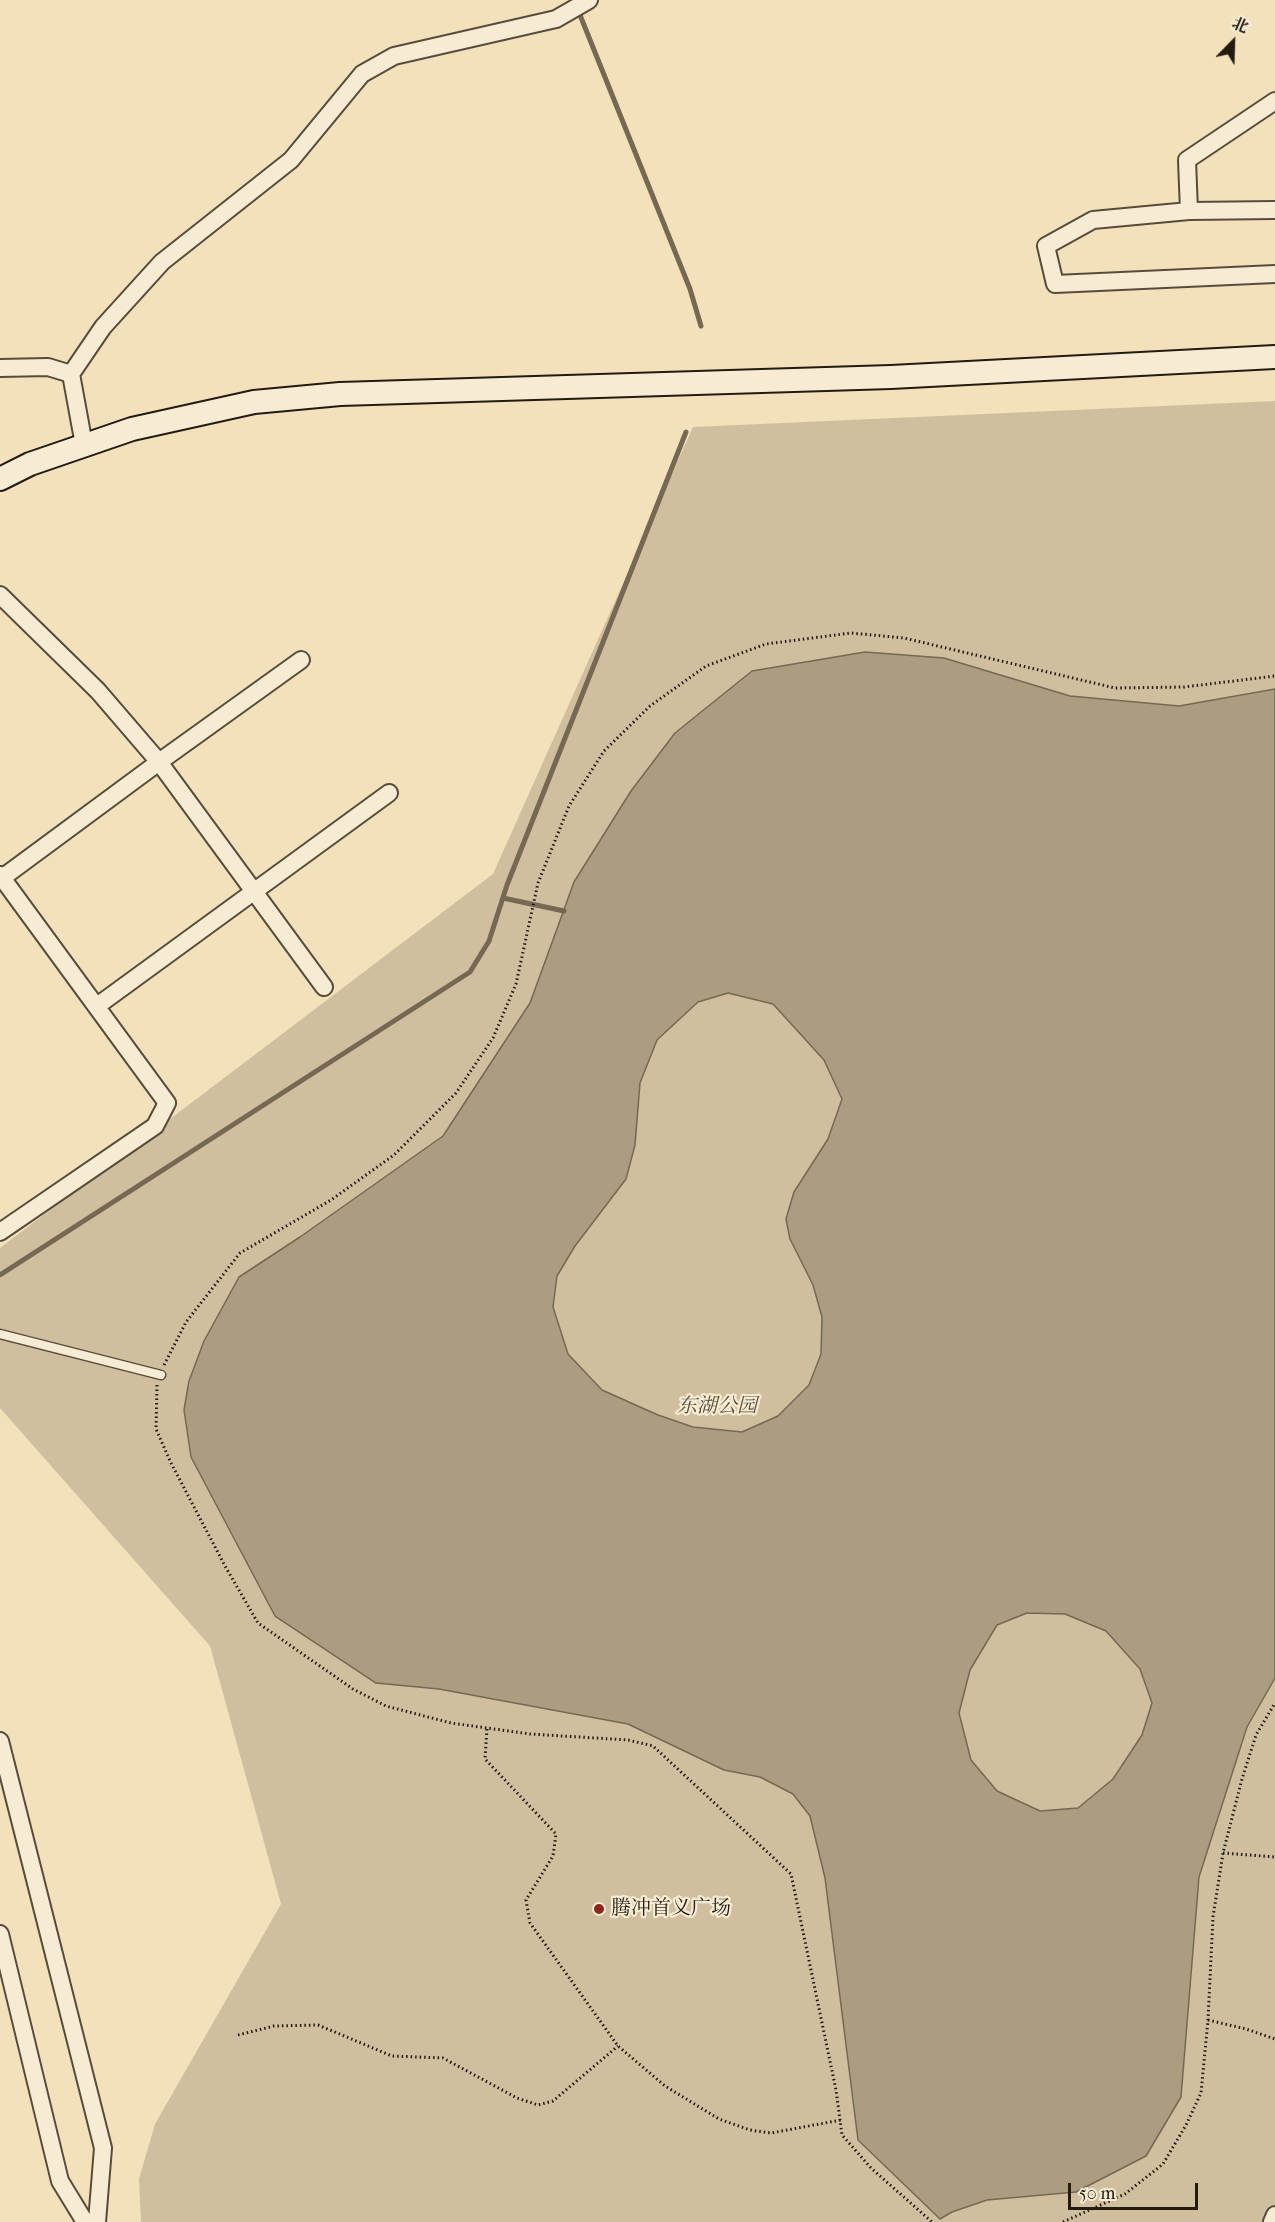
<!DOCTYPE html>
<html>
<head>
<meta charset="utf-8">
<style>
  body { margin:0 }
  #map { position:relative; width:1275px; height:2222px; overflow:hidden; background:#f3e1bb; font-family:"IM FELL French Canon","Noto Serif SC",serif }
  canvas { display:block }
  .north { position:absolute; left:1203px; top:12px; width:60px; height:60px; -webkit-text-stroke:4px #f7ecd3; paint-order:stroke; rotate:23deg; font-size:16px; font-weight:700; line-height:24px; text-align:center; color:#231a10 }
  .north::after { content:''; display:block; margin:auto; width:21px; height:27px; background:#231a10; clip-path:polygon(50% 0,100% 100%,50% 72%,0 100%) }
  .scale { position:absolute; left:1068px; top:2183px; width:130px; height:27px; box-sizing:border-box; border:3px solid #231a10; border-top:0; padding-left:8px; font-size:18px; line-height:21px; white-space:nowrap; color:#231a10; -webkit-text-stroke:4px #f7ecd3; paint-order:stroke }
</style>
</head>
<body>
<div id="map">
<canvas width="1275" height="2222"></canvas>
<div class="north">北</div>
<div class="scale">50 m</div>
</div>
<script>
const c = document.querySelector('canvas').getContext('2d');
c.lineJoin = 'round';
function fillPath(path, color) {
  c.fillStyle = color;
  c.fill(path, 'evenodd');
}
function shape(rows) {
  const path = new Path2D();
  for (const r of rows) {
    path.moveTo(r[0], r[1]);
    for (let i = 2; i < r.length; i += 2) path.lineTo(r[i], r[i + 1]);
  }
  return path;
}
function stroke(path, color, width, dash) {
  c.strokeStyle = color;
  c.lineWidth = width;
  c.lineCap = dash ? 'butt' : 'round';
  c.setLineDash(dash || []);
  c.stroke(path);
}
function write(font, color, halo, rows, align = 'center') {
  c.font = font + ' "IM FELL French Canon","Noto Serif SC",serif';
  c.lineWidth = 4.5;
  c.setLineDash([]);
  c.textBaseline = 'middle';
  c.strokeStyle = halo;
  c.fillStyle = color;
  for (const [text, x, y, turn = 0] of rows) {
    c.save();
    c.translate(x, y);
    c.rotate((+turn || 0) * Math.PI / 180);
    c.textAlign = isNaN(turn) ? turn : align;
    if (halo) c.strokeText(text, 0, 0);
    c.fillText(text, 0, 0);
    c.restore();
  }
}
fillPath(shape([
  [1275,401,1275,2222,141,2222,139,2179,155,2124,281,1904,210,1646,0,1408,0,1248,493,874,693,427]
]), '#d0bf9e');
const water = shape([
  [865,652,944,658,1070,696,1179,706,1275,689,1275,1678,1247,1727,1199,1877,1181,2097,1146,2156,1076,2192,987,2200,952,2212,940,2219,858,2140,825,1878,810,1816,793,1794,760,1777,724,1770,628,1724,439,1689,376,1683,275,1616,191,1457,184,1410,189,1381,204,1341,239,1277,300,1237,443,1136,530,1003,574,882,631,791,675,733,752,671,865,652],
  [728,993,773,1004,824,1060,842,1099,828,1139,794,1192,786,1219,790,1239,813,1285,822,1317,821,1354,809,1385,778,1416,742,1432,693,1427,658,1415,602,1390,568,1354,553,1307,557,1276,575,1246,626,1179,635,1145,640,1083,657,1040,698,1002,728,993],
  [1027,1613,1065,1614,1106,1631,1140,1669,1152,1703,1142,1735,1113,1779,1078,1808,1040,1811,997,1791,971,1760,959,1713,970,1670,997,1625,1027,1613]
]);
fillPath(water, '#ac9d81');
stroke(water, '#756954', 1.5);
stroke(shape([
  [578,10,690,289,701,326],
  [503,898,564,911],
  [0,1275,470,972,489,941,507,885,686,432]
]), '#756954', 5);
const lane = shape([
  [0,1334,161,1375]
]);
const street = shape([
  [1275,101,1187,160,1189,211,1093,220,1046,246,1055,284,1275,274],
  [1189,211,1275,210],
  [0,368,48,367,71,374,84,445],
  [71,374,103,327,162,262,291,160,362,74,394,56,556,19,589,0],
  [0,595,98,691,159,762,324,987],
  [0,875,167,1103,155,1126,0,1232],
  [2,878,159,762,301,660],
  [97,1006,389,793],
  [0,1741,103,2148,97,2222],
  [0,1934,60,2181,85,2222],
  [1272,2222,1275,2215]
]);
const secondary = shape([
  [0,479,30,464,132,429,254,402,340,394,891,377,1275,357]
]);
stroke(lane, '#574c3b', 11);
stroke(street, '#574c3b', 20);
stroke(secondary, '#231a10', 26);
stroke(shape([
  [164,1365,186,1322,240,1253,331,1200,394,1155,456,1093,493,1038,516,984,538,883,569,806,604,751,650,706,706,666,766,644,851,633,904,638,1115,688,1184,687,1275,676],
  [157,1385,156,1429,171,1463,225,1566,258,1623,353,1689,386,1706,451,1723,530,1734,628,1740,653,1746,791,1874,836,2090,842,2135,871,2168,932,2222],
  [487,1729,485,1759,556,1834,553,1856,526,1900,530,1923,618,2046,665,2086,719,2119,750,2130,771,2133,841,2120],
  [1223,1853,1275,1857],
  [1208,2020,1246,2029,1275,2039],
  [238,2035,274,2026,318,2025,392,2056,443,2058,517,2098,538,2105,553,2101,618,2046],
  [1063,2222,1125,2194,1163,2164,1186,2125,1201,2093,1208,2020,1213,1917,1223,1853,1242,1779,1256,1735,1275,1703]
]), '#231a10', 3, [1.5, 3]);
stroke(lane, '#f7ecd3', 8);
stroke(street, '#f7ecd3', 16);
stroke(secondary, '#f7ecd3', 22);
for (const [x, y, r, color] of [
  [599,1909,6,"#8f2418"]
]) {
  const dot = new Path2D();
  dot.arc(x, y, r, 0, 2 * Math.PI);
  c.fillStyle = color;
  c.fill(dot);
  stroke(dot, '#f7ecd3', 2);
}
write('italic 20px', '#574c3b', '#f7ecd3', [
  ["东湖公园",717,1407]
]);
write('20px', '#231a10', '#f7ecd3', [
  ["腾冲首义广场",611,1909]
], 'left');
</script>
</body>
</html>
